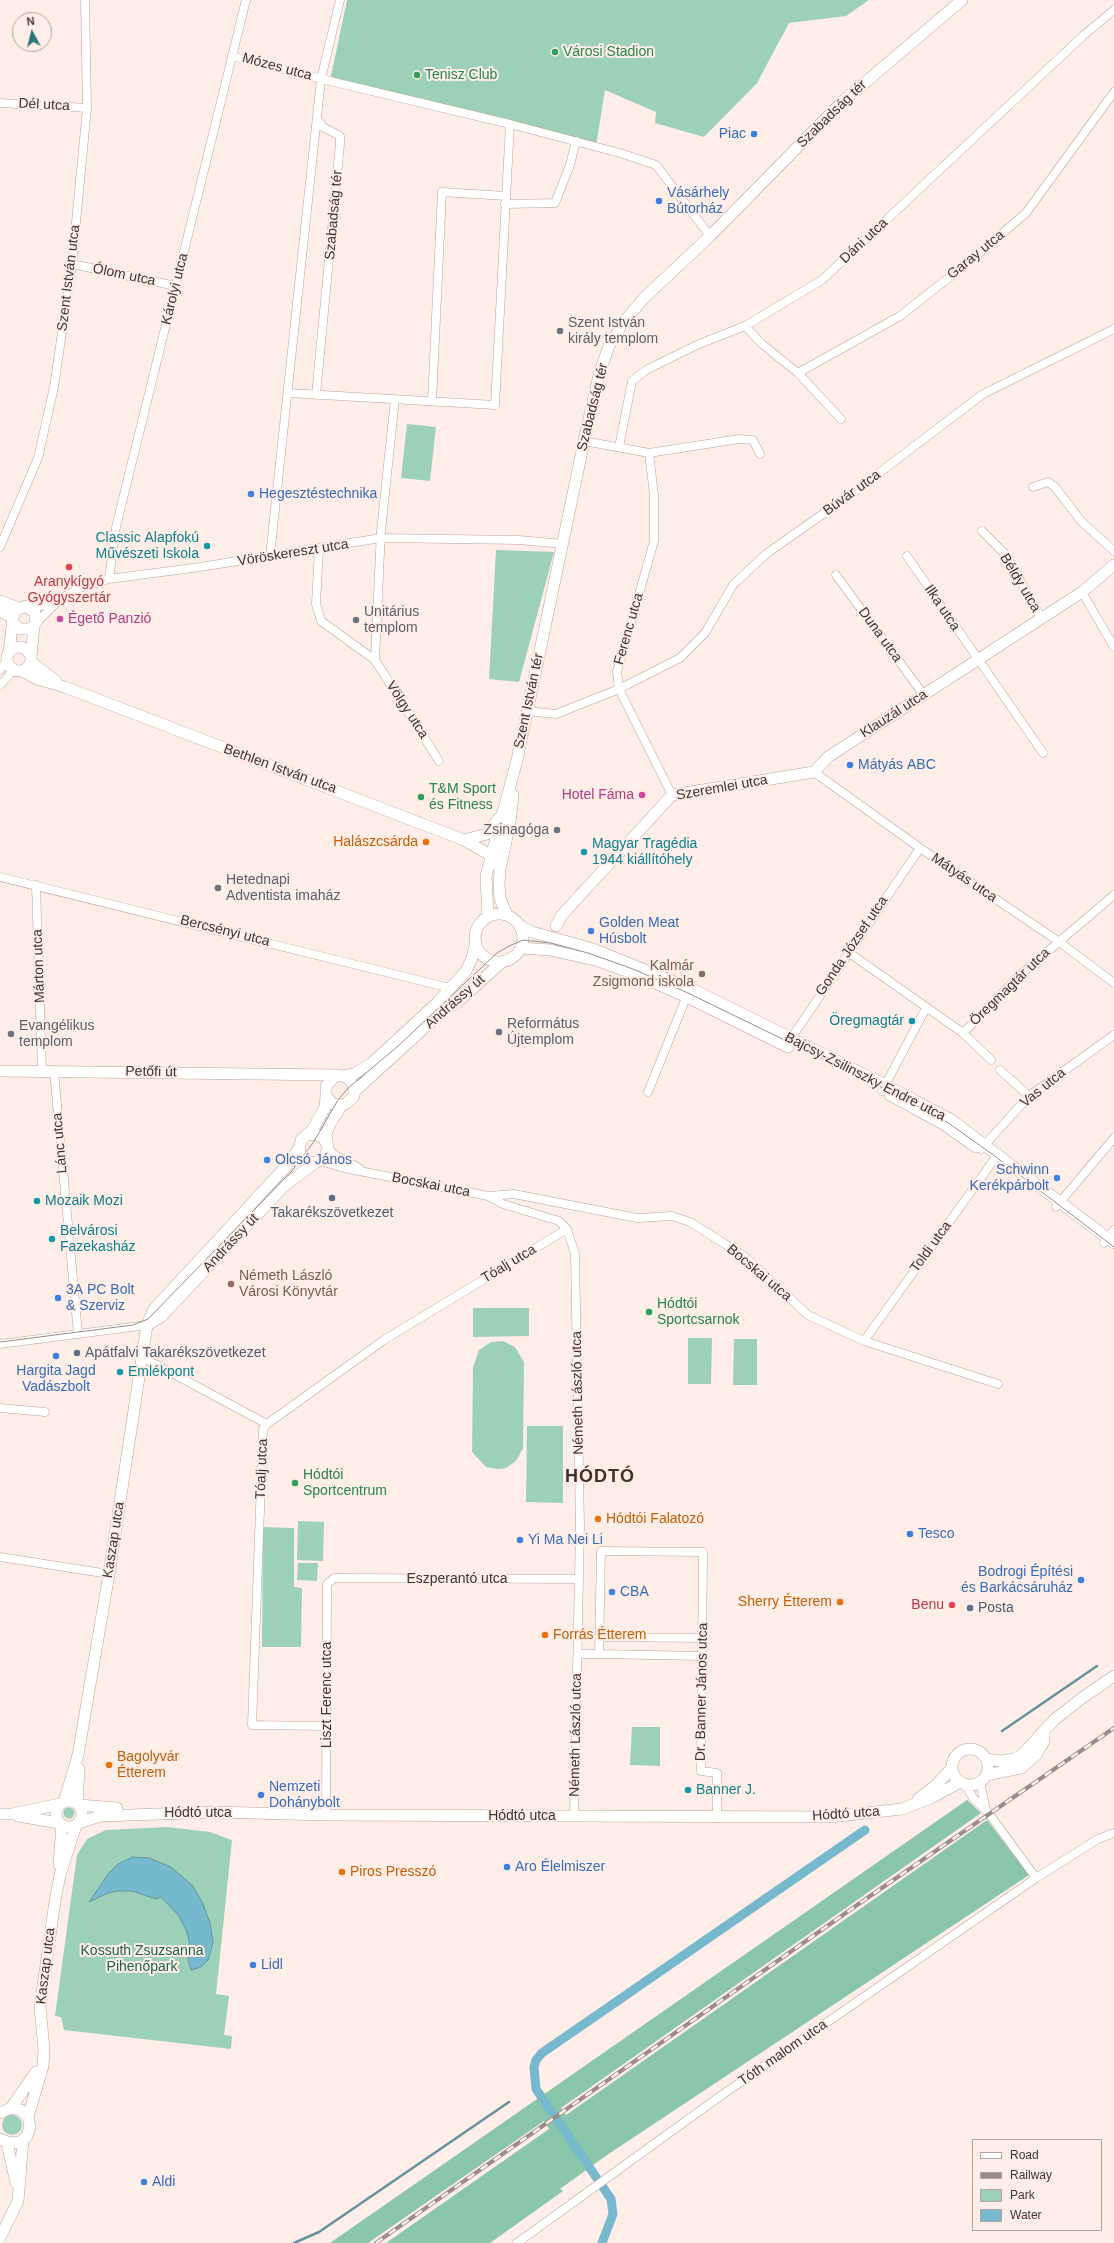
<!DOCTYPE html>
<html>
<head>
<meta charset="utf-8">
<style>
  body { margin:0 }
  #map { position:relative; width:1114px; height:2243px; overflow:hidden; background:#ffede7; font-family:Helvetica,sans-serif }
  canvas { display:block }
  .legend { position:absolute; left:972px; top:2139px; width:130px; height:92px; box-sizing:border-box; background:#ffede7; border:1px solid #b2a49f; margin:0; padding:5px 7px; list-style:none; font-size:12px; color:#3e3633 }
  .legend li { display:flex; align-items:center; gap:8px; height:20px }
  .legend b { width:20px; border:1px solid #b2a49f }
  .north { position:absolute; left:12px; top:12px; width:40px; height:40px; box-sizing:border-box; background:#ffede7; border:1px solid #b2a49f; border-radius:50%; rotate:353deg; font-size:11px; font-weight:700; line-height:16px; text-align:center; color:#3e3633 }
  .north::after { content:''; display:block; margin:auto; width:14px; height:18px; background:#2d757e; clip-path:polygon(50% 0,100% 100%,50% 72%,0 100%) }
</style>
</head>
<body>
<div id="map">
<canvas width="1114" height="2243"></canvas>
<ul class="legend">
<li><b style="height:5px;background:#fff"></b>Road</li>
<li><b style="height:5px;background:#998d88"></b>Railway</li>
<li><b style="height:11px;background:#9cd1b8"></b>Park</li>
<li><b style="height:11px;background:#76b9ce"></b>Water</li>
</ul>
<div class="north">N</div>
</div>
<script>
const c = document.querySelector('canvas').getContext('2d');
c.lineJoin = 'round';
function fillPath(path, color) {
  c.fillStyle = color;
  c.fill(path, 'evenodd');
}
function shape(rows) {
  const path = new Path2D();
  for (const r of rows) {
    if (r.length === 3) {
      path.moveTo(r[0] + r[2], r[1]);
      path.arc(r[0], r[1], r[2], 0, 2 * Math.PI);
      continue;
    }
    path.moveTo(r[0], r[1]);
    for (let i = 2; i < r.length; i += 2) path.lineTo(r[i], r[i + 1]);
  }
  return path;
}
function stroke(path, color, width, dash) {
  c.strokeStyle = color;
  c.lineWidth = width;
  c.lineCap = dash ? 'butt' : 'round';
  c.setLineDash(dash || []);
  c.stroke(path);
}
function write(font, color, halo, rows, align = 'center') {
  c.font = font + ' Helvetica,sans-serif';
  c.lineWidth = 4;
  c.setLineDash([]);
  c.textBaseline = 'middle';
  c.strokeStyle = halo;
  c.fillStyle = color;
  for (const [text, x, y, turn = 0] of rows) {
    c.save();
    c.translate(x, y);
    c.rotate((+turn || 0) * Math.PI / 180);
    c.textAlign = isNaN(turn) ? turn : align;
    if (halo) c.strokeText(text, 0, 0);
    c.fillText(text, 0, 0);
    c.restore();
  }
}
fillPath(shape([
  [347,0,869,0,846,16,789,23,757,83,704,137,655,123,656,112,605,90,596,146,330,81],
  [407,424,436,427,430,481,401,478],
  [496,550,554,552,519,682,489,679],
  [473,1308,529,1308,529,1336,473,1337],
  [688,1338,712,1338,711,1384,688,1384],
  [734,1339,757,1339,757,1385,733,1385],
  [503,1341,515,1347,524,1362,523,1448,516,1461,506,1468,497,1469,486,1467,472,1452,473,1367,479,1350,491,1342],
  [527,1426,563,1426,563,1503,526,1502],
  [298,1521,324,1522,323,1561,297,1560],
  [263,1527,294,1528,294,1587,302,1588,301,1647,262,1647],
  [298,1563,318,1563,317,1581,297,1580],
  [632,1727,660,1727,660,1766,630,1765],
  [69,1813,5.5],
  [167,1827,210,1832,232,1840,216,1994,229,1996,224,2035,232,2036,231,2049,64,2030,61,2017,55,2016,77,1855,87,1839,106,1830],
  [12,2125,10]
]), '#9cd1b8');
fillPath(shape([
  [967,1800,981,1813,561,2108,566,2115,987,1820,1029,1875,607,2155,560,2189,563,2191,490,2243,386,2243,549,2129,544,2121,368,2243,330,2243]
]), '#8ac6aa');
const water = shape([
  [133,1857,149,1858,171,1867,193,1886,203,1904,210,1923,213,1943,208,1960,201,1967,191,1970,188,1960,190,1945,187,1932,179,1916,161,1897,156,1899,132,1891,119,1891,108,1893,89,1902,109,1873,118,1864,133,1857]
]);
fillPath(water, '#76b9ce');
stroke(water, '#6592a0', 1);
stroke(shape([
  [1002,1731,1097,1666],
  [294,2243,319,2232,509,2102]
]), '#6592a0', 2.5);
stroke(shape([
  [602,2243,613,2214,611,2199,536,2089,534,2067,536,2060,542,2053,865,1830]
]), '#76b9ce', 9);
const street = shape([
  [232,56,338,83,510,124,620,153,656,165,710,236],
  [0,103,87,108],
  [505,204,555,203,570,165,576,141],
  [72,264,176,286],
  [745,326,762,344,798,373,841,419],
  [798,373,900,316,970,261,1026,213,1114,92],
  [288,393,495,405,510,124],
  [316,395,340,144,340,136,323,127,317,119],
  [432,401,442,192,506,196],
  [584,441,649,453,739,439,753,440,760,454],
  [619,447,632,381,646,370,699,344,745,326,822,280,1084,35,1114,10],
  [649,453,654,495,654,541,617,672,619,689,672,795],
  [1033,487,1048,482,1055,487,1081,521,1114,551],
  [982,531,1006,555,1041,618],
  [0,547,38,458,54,387,72,264,87,108,85,0],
  [319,549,316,604,321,621,375,660,439,761],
  [270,556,321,79,340,0],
  [907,556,1043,753],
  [836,575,923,694],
  [109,579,116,527,246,0],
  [1082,592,1114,647],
  [33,609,57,600],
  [36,623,60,599,80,588,109,579,200,567,381,538,519,540,563,544],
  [375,660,381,531,395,399],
  [0,670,7,660],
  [0,685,14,670],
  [527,711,556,714,619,689,680,658,705,633,733,585,766,554,850,495,983,394,1114,329],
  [814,772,920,848,1058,941,1114,983],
  [0,877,450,988],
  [36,885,42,1071],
  [848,952,963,1033,991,1060],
  [963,1033,1021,974,1114,895],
  [788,1043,920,848],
  [1000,1070,1029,1096],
  [54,1071,78,1334],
  [882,1091,926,1008],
  [648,1092,688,993],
  [328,1149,335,1155,359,1168],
  [981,1149,1029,1096,1114,1035],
  [320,1161,344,1168,488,1196,503,1204,559,1221,567,1229,575,1254,580,1527,574,1817],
  [489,1196,514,1194,637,1218,672,1216,690,1222,744,1256,808,1315,864,1341,998,1384],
  [1056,1207,1114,1138],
  [1104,1243,1114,1230],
  [864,1341,998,1154],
  [0,1344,147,1325],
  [142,1357,267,1424],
  [0,1408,45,1412],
  [0,1557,109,1574],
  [599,1637,702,1638],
  [578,1654,599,1654,601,1551,703,1552,701,1771,717,1773,717,1818],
  [599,1654,702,1656],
  [326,1726,252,1725,263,1429,267,1424,384,1340,567,1229],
  [980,1782,986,1810],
  [965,1784,973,1798,987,1811,1036,1878],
  [326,1815,327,1584,334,1578,579,1579],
  [517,2243,719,2097,1036,1878,1098,1839,1114,1833]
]);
const secondary = shape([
  [0,601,18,608],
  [0,611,13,618],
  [19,659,12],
  [9,653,13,618,15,611,26,606,35,613,36,623,30,629,20,629,13,623],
  [31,657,34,626],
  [31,662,56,681],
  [22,671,37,679,65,687,464,840,492,856,500,869],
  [464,840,487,834,499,818],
  [499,938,24],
  [507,915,500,899,499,885,500,869,510,823,513,795],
  [488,917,486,876,517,760,586,432,600,371,609,346,623,323,643,299,710,236,841,103,962,0],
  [520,926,532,932,593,949,690,988,885,1085,950,1119,1114,1243],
  [556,926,562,915,672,795,814,772,828,757,1082,592,1114,565],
  [521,948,550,950,599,961,632,973,687,997,788,1047],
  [0,1071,339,1075,348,1078,354,1086,354,1096,347,1103,342,1105,333,1104,326,1096,326,1086,335,1076],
  [344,1076,354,1074,372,1063,437,1003,466,971,472,958,476,942],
  [355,1091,444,1010,460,1000,503,961],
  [890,1095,945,1125,976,1147],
  [308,1134,313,1129,325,1107,326,1096],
  [327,1144,322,1136,308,1134,301,1140,299,1153,306,1161,310,1162,315,1163,324,1158,328,1149,326,1134,331,1122,342,1105],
  [147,1325,161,1317,284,1186,315,1163],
  [970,1767,18],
  [986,1759,1000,1761,1015,1759,1023,1754,1054,1720,1082,1698,1114,1676],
  [986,1775,1021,1768,1036,1755,1044,1741,1044,1732],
  [918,1799,935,1786,952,1768],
  [69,1814,13],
  [64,1802,78,1755,109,1574,147,1325,154,1309,291,1161,298,1149],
  [77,1803,79,1769],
  [79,1805,117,1808],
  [0,1814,12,1814,60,1804],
  [18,1816,59,1823],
  [79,1823,100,1816,216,1812,326,1815,830,1817,902,1809,931,1798,960,1782],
  [59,1865,62,1825],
  [11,2108,36,2072],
  [0,2113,11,2108,21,2110,28,2117,30,2126,27,2136,20,2142,10,2143,0,2139],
  [28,2117,43,2066,44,2049,40,2007,55,1901,60,1875,76,1825],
  [7,2143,16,2183],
  [0,2238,18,2201,23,2140]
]);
stroke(street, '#b6a29a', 9);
stroke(secondary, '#b6a29a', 12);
stroke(street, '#fff', 8);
stroke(secondary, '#fff', 11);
stroke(shape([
  [0,1342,133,1325,148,1319,291,1172,313,1143,338,1100,348,1088,397,1047,497,953,509,946,523,940,551,943,588,953,633,969,688,993,883,1088,947,1122,996,1157,1114,1247]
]), '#998d88', 1);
const rail = shape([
  [376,2243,860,1903,1114,1728]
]);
stroke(rail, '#998d88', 4);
stroke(rail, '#ffede7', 2.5, [8]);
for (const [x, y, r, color] of [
  [555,52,4,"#2e9e5b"],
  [417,75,4,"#2e9e5b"],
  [754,134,4,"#3f7fe0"],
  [659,201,4,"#3f7fe0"],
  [560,331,4,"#6b7280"],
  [251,494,4,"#3f7fe0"],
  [207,546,4,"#0f9aa8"],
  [69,567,4,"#e0444e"],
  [60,619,4,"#d1479c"],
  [356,620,4,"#6b7280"],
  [850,765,4,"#3f7fe0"],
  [642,795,4,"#d1479c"],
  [421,797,4,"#2e9e5b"],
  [557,830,4,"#6b7280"],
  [426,842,4,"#e8710a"],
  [584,852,4,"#0f9aa8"],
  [218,888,4,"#6b7280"],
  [591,931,4,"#3f7fe0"],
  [702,974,4,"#8d6e63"],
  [912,1021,4,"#0f9aa8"],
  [499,1032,4,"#6b7280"],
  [11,1034,4,"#6b7280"],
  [267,1160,4,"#3f7fe0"],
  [1057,1178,4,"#3f7fe0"],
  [332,1198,4,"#5c6f8a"],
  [37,1201,4,"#0f9aa8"],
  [52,1239,4,"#0f9aa8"],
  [231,1284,4,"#8d6e63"],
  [58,1298,4,"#3f7fe0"],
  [649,1312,4,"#2e9e5b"],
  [77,1353,4,"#5c6f8a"],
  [56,1356,4,"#3f7fe0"],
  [120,1372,4,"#0f9aa8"],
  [295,1483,4,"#2e9e5b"],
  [598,1519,4,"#e8710a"],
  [910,1534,4,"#3f7fe0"],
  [520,1540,4,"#3f7fe0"],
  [1081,1580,4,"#3f7fe0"],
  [612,1592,4,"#3f7fe0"],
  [840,1602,4,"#e8710a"],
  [952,1605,4,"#e0444e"],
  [970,1608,4,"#5c6f8a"],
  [545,1635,4,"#e8710a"],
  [109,1765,4,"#e8710a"],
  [688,1790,4,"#0f9aa8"],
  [261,1795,4,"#3f7fe0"],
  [507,1867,4,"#3f7fe0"],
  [342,1872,4,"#e8710a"],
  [253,1965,4,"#3f7fe0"],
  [144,2182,4,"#3f7fe0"]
]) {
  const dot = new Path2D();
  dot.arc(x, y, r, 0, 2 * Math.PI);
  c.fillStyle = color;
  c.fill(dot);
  stroke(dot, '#ffede7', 1.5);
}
write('14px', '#27864d', '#ffede7', [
  ["Városi Stadion",563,52],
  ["Tenisz Club",425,75],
  ["T&M Sport",429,789],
  ["és Fitness",429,805],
  ["Hódtói",657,1304],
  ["Sportcsarnok",657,1320],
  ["Hódtói",303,1475],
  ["Sportcentrum",303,1491]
], 'left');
write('14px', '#3e3633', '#ffede7', [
  ["Mózes utca",277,67,15],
  ["Dél utca",44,105,3],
  ["Szabadság tér",832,114,-44],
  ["Szabadság tér",334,215,-85],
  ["Dáni utca",864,241,-43],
  ["Garay utca",976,255,-39],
  ["Ólom utca",124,275,12],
  ["Szent István utca",69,278,-83],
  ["Károlyi utca",175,289,-76],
  ["Szabadság tér",593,407,-76],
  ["Búvár utca",852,493,-36],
  ["Vöröskereszt utca",293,553,-9],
  ["Béldy utca",1020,583,59],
  ["Ilka utca",942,608,56],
  ["Ferenc utca",629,629,-74],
  ["Duna utca",880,635,54],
  ["Szent István tér",529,701,-78],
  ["Völgy utca",407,710,57],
  ["Klauzál utca",894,714,-33],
  ["Bethlen István utca",280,769,20],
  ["Szeremlei utca",722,788,-10],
  ["Mátyás utca",964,878,34],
  ["Bercsényi utca",225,931,14],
  ["Gonda József utca",852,946,-56],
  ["Márton utca",39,966,-92],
  ["Öregmagtár utca",1010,987,-44],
  ["Andrássy út",455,1002,-41],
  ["Petőfi út",151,1072,1],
  ["Bajcsy-Zsilinszky Endre utca",865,1077,27],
  ["Vas utca",1043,1088,-39],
  ["Lánc utca",60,1143,-95],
  ["Bocskai utca",431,1185,11],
  ["Andrássy út",231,1243,-47],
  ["Toldi utca",931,1247,-54],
  ["Tóalj utca",509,1264,-31],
  ["Bocskai utca",759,1273,40],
  ["Németh László utca",578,1393,-91],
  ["Tóalj utca",262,1469,-88],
  ["Kaszap utca",114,1540,-81],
  ["Eszperantó utca",457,1579],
  ["Dr. Banner János utca",702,1692,-89],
  ["Liszt Ferenc utca",327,1695,-90],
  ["Németh László utca",576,1735,-89],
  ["Hódtó utca",198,1813],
  ["Hódtó utca",846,1814,-4],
  ["Hódtó utca",522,1816],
  ["Kaszap utca",46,1966,-83],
  ["Tóth malom utca",783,2053,-35]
]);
write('14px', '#366cbe', '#ffede7', [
  ["Piac",746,134,"right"],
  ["Vásárhely",667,193],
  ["Bútorház",667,209],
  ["Hegesztéstechnika",259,494],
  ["Mátyás ABC",858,765],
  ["Golden Meat",599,923],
  ["Húsbolt",599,939],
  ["Olcsó János",275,1160],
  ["Schwinn",1049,1170,"right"],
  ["Kerékpárbolt",1049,1186,"right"],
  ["3A PC Bolt",66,1290],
  ["& Szerviz",66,1306],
  ["Hargita Jagd",56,1371,"center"],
  ["Vadászbolt",56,1387,"center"],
  ["Tesco",918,1534],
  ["Yi Ma Nei Li",528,1540],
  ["Bodrogi Építési",1073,1572,"right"],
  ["és Barkácsáruház",1073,1588,"right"],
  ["CBA",620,1592],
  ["Nemzeti",269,1787],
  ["Dohánybolt",269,1803],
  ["Aro Élelmiszer",515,1867],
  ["Lidl",261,1965],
  ["Aldi",152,2182]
], 'left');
write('14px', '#5b616d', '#ffede7', [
  ["Szent István",568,323],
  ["király templom",568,339],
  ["Unitárius",364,612],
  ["templom",364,628],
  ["Zsinagóga",549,830,"right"],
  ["Hetednapi",226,880],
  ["Adventista imaház",226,896],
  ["Református",507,1024],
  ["Újtemplom",507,1040],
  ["Evangélikus",19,1026],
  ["templom",19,1042]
], 'left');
write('14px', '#0d838f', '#ffede7', [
  ["Classic Alapfokú",199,538,"right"],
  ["Művészeti Iskola",199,554,"right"],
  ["Magyar Tragédia",592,844],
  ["1944 kiállítóhely",592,860],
  ["Öregmagtár",904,1021,"right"],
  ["Mozaik Mozi",45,1201],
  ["Belvárosi",60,1231],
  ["Fazekasház",60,1247],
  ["Emlékpont",128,1372],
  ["Banner J.",696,1790]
], 'left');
write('14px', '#be3a42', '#ffede7', [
  ["Aranykígyó",69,582],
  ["Gyógyszertár",69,598],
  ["Benu",944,1605,"right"]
]);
write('14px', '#b23c85', '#ffede7', [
  ["Égető Panzió",68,619],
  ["Hotel Fáma",634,795,"right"]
], 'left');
write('14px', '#c56008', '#ffede7', [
  ["Halászcsárda",418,842,"right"],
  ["Hódtói Falatozó",606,1519],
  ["Sherry Étterem",832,1602,"right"],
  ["Forrás Étterem",553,1635],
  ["Bagolyvár",117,1757],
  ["Étterem",117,1773],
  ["Piros Presszó",350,1872]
], 'left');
write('14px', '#785e54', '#ffede7', [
  ["Kalmár",694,966],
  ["Zsigmond iskola",694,982],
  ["Németh László",239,1276,"left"],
  ["Városi Könyvtár",239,1292,"left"]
], 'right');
write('14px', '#4e5e75', '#ffede7', [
  ["Takarékszövetkezet",332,1213,"center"],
  ["Apátfalvi Takarékszövetkezet",85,1353],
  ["Posta",978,1608]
], 'left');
write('14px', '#1d654a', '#ffede7', [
  ["Kossuth Zsuzsanna",142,1951],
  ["Pihenőpark",142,1967]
]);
c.letterSpacing = '1px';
write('bold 18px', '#40302a', '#ffede7', [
  ["HÓDTÓ",600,1477]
]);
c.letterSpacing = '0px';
</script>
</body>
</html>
